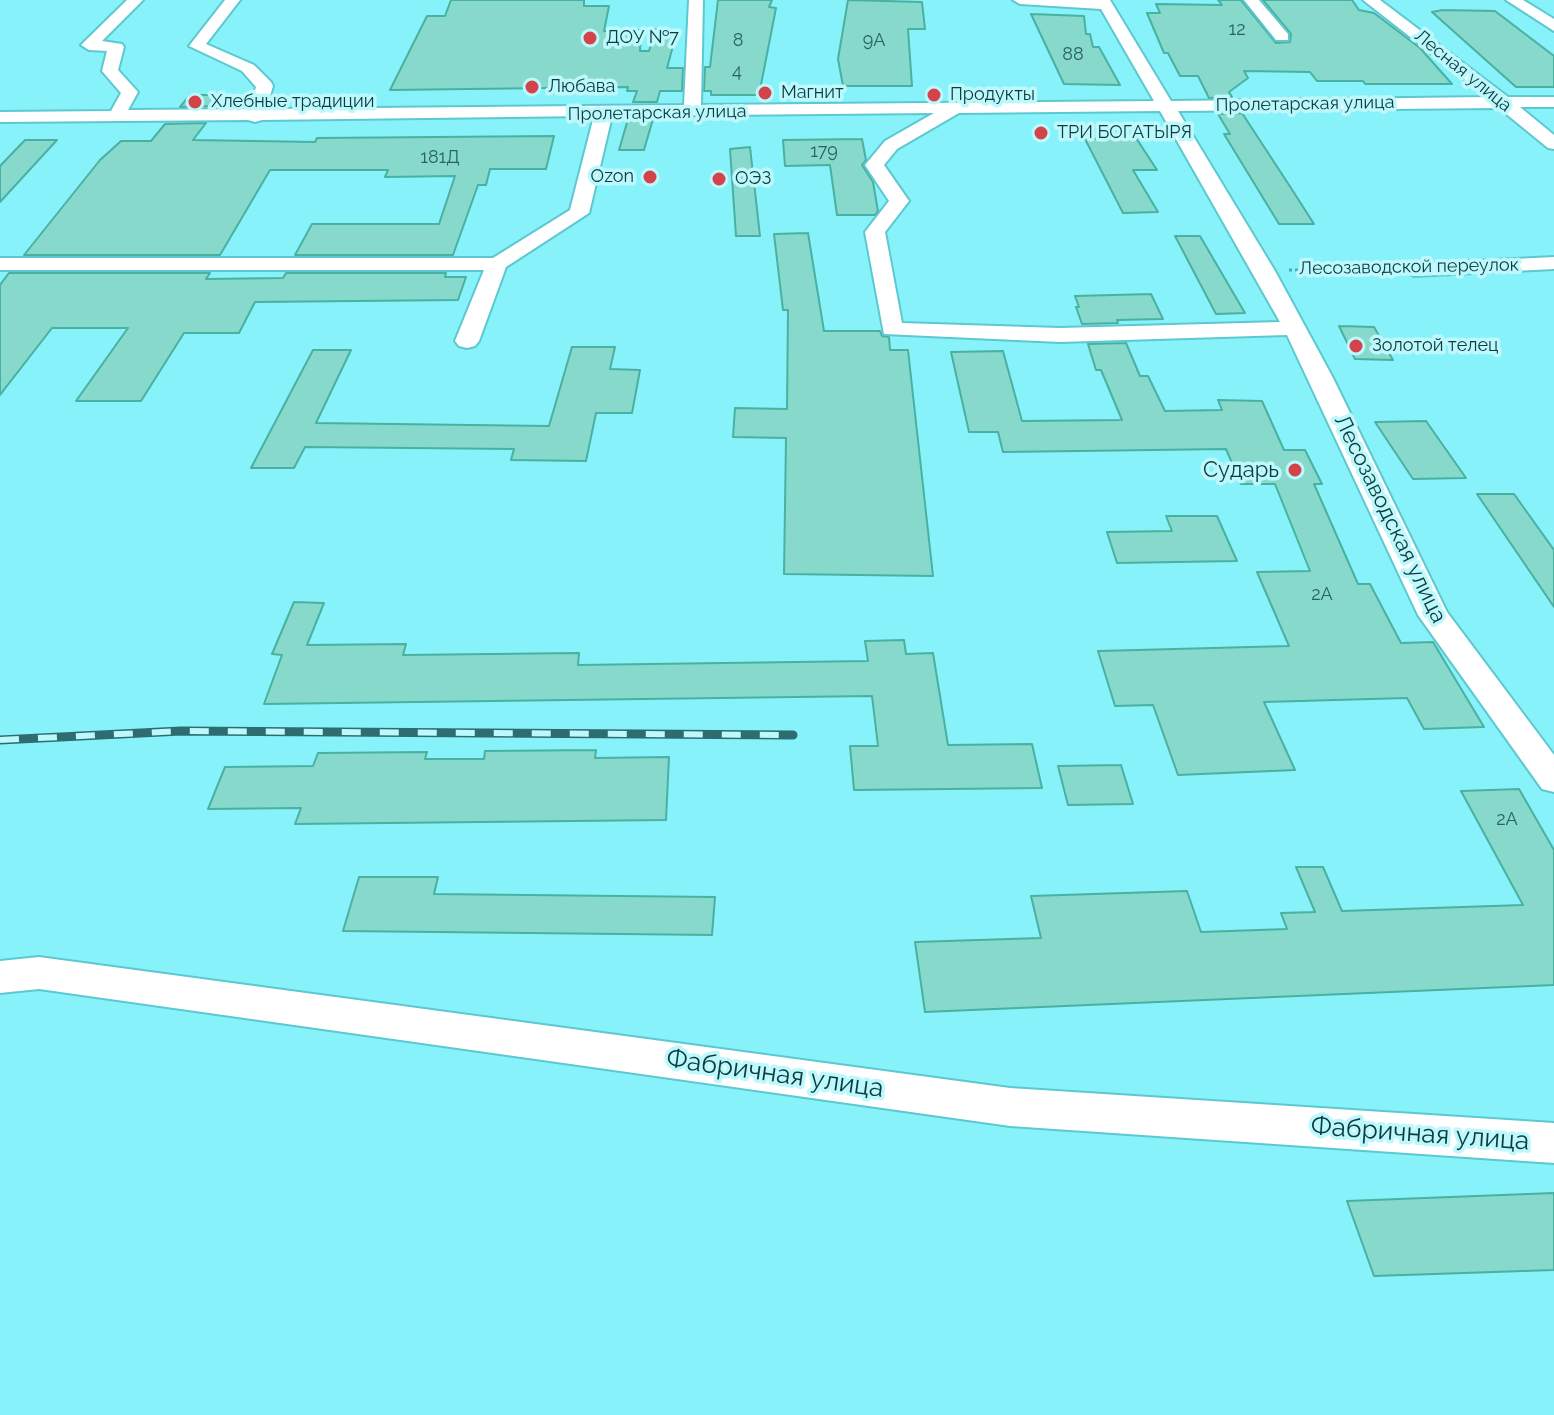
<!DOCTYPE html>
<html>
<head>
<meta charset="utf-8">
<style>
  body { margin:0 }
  canvas { display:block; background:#88f2fa }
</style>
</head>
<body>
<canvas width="1554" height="1415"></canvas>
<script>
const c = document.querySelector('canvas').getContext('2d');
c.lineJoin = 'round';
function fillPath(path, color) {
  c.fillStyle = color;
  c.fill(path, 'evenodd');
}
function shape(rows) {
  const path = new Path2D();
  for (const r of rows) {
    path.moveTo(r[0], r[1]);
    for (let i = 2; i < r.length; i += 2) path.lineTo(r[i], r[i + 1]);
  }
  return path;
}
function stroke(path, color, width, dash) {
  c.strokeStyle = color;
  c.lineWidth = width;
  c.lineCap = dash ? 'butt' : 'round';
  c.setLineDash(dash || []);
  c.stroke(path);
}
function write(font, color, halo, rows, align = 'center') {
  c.font = font + ' Raleway,sans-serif';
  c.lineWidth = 7;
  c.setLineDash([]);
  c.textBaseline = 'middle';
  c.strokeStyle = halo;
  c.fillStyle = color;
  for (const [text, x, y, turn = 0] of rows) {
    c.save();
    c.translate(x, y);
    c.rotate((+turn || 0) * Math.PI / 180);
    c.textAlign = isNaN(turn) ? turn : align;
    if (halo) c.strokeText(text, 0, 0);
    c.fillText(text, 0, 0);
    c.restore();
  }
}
const building = shape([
  [451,0,584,0,584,6,609,6,604,31,641,30,640,51,649,51,656,29,676,35,667,68,683,68,682,91,660,91,657,102,633,102,637,91,627,91,628,87,390,90,427,16,445,16,451,0],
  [718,0,772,0,769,7,776,8,759,95,711,95,711,91,704,91,705,67,710,67,718,0],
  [848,0,922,2,925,29,908,29,912,86,843,86,838,59,848,0],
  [1218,0,1241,0,1276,43,1290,42,1291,34,1263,0,1352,0,1359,10,1374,13,1420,48,1452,84,1365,84,1363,81,1317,81,1310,72,1244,71,1248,78,1229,92,1232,97,1209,98,1198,76,1180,76,1168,53,1164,53,1147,13,1160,13,1156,4,1222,5,1218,0],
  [1443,10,1495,11,1554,56,1554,87,1516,87,1432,12,1443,10],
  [1031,14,1084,16,1086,34,1090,34,1093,47,1099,47,1120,85,1064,84,1031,14],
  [190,95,229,95,220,106,180,107,190,95],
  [1242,113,1291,188,1314,224,1279,224,1224,134,1230,134,1218,114,1242,113],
  [628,119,653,119,644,150,619,150,628,119],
  [206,123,193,140,315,142,317,138,554,136,546,169,490,169,486,185,478,185,453,255,295,255,312,224,439,224,455,176,385,177,388,170,270,170,220,255,24,255,100,160,121,141,151,141,165,124,206,123],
  [1136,138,1157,170,1133,170,1158,212,1123,213,1085,139,1136,138],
  [862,139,866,160,862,165,873,182,878,211,875,215,837,215,830,165,785,166,783,140,862,139],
  [25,140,57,140,0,202,0,166,25,140],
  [750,147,760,236,736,236,730,149,750,147],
  [808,233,824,331,880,331,882,336,889,337,890,350,908,350,933,576,784,574,786,438,733,437,735,408,787,409,788,310,783,310,774,234,808,233],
  [1175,236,1200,236,1245,313,1216,314,1175,236],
  [9,273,210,273,206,279,283,278,286,273,446,273,445,277,466,277,458,300,255,302,239,333,184,333,141,401,76,401,128,328,52,328,0,395,0,285,9,273],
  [1151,294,1163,319,1117,320,1118,323,1082,324,1076,307,1079,307,1075,296,1151,294],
  [1339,326,1374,327,1393,360,1355,359,1339,326],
  [1126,343,1140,376,1148,376,1165,411,1222,410,1218,400,1262,401,1284,450,1305,450,1322,484,1314,484,1358,584,1370,584,1401,643,1433,642,1484,727,1424,729,1407,698,1264,702,1295,770,1178,775,1153,705,1115,706,1098,651,1289,646,1257,572,1310,571,1275,484,1241,484,1226,449,1003,452,998,432,969,432,951,352,1003,351,1022,421,1122,420,1101,370,1096,370,1088,344,1126,343],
  [572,347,615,347,610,369,640,370,632,413,596,413,586,461,511,460,514,449,305,447,294,468,251,468,313,350,351,350,316,423,549,426,572,347],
  [1426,421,1466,478,1413,479,1375,422,1426,421],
  [1477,494,1514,494,1554,550,1554,607,1477,494],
  [1166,516,1217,516,1237,561,1117,563,1107,532,1172,531,1166,516],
  [294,602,324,603,307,645,406,644,403,655,579,653,578,665,868,661,865,641,904,640,906,654,933,653,948,745,1032,744,1042,788,854,790,850,746,878,746,872,696,264,704,282,655,272,654,294,602],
  [596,750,595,758,669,757,666,820,295,824,301,808,208,809,225,767,313,766,318,753,427,752,425,759,484,759,485,751,596,750],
  [1121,765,1133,804,1068,805,1058,766,1121,765],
  [1519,789,1554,850,1554,985,925,1012,915,942,1041,938,1031,896,1187,891,1201,932,1287,929,1281,913,1315,912,1296,867,1323,867,1342,911,1523,905,1461,791,1519,789],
  [359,877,438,877,434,894,715,897,712,935,343,931,359,877],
  [1554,1193,1554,1270,1374,1276,1347,1201,1554,1193]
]);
fillPath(building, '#87d9cb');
stroke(building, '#48b1a1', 2);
const minor = shape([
  [127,0,143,0,102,41,122,44,124,47,118,70,138,92,128,110,249,109,256,87,242,71,189,46,225,0,240,0,206,44,254,65,271,82,273,86,266,109,684,105,689,0,703,0,701,105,1154,101,1101,9,1020,4,1013,0,1110,0,1171,101,1487,97,1363,0,1380,0,1508,97,1554,97,1554,107,1520,107,1554,135,1554,149,1548,148,1499,108,1178,111,1275,271,1333,378,1447,612,1554,755,1554,792,1542,789,1418,615,1287,335,1060,342,884,334,865,232,889,201,865,165,885,141,934,113,612,116,589,213,506,267,479,341,475,346,467,348,459,346,455,341,484,270,0,270,0,258,493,258,570,210,594,116,262,120,255,122,248,120,0,122,0,112,111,111,121,93,102,71,107,51,89,50,81,45,127,0],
  [1160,111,1280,322,1060,328,902,323,885,232,909,201,884,165,897,149,959,113,1160,111],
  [1244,0,1259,0,1288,34,1288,40,1276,40,1244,0],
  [1506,0,1523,0,1554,19,1554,31,1506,0],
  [1554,257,1554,269,1414,276,1403,270,1414,264,1554,257],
  [39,957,1010,1088,1554,1123,1554,1163,1010,1126,39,989,0,993,0,961,39,957]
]);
stroke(minor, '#5cc8d0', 4);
stroke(shape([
  [1289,270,1391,270]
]), '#54a7ad', 3, [3, 3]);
fillPath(minor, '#fff');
const rail = shape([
  [0,740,181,731,793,735]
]);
stroke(rail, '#2d6d72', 9);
stroke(rail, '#bdf8fd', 6, [19]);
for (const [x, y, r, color] of [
  [590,38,8,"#d3434a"],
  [532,87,8,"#d3434a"],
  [765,93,8,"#d3434a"],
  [934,95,8,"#d3434a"],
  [195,102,8,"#d3434a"],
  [1041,133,8,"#d3434a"],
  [650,177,8,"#d3434a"],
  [719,179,8,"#d3434a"],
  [1356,346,8,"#d3434a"],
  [1295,470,8,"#d3434a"]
]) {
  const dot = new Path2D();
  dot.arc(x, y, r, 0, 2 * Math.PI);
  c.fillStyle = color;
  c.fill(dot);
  stroke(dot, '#bdf8fd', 3);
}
write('18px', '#2a6362', null, [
  ["12",1237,30],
  ["8",738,41],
  ["9А",874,41],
  ["88",1073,55],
  ["4",737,72],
  ["179",824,152],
  ["181Д",440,158],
  ["2А",1322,595],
  ["2А",1507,820]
]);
write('18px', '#0b3c3f', '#bdf8fd', [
  ["ДОУ №7",606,38],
  ["Любава",548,87],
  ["Магнит",781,93],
  ["Продукты",950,95],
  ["Хлебные традиции",211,102],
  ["ТРИ БОГАТЫРЯ",1057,133],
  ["Ozon",634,177,"right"],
  ["ОЭЗ",735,179],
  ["Золотой телец",1372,346]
], 'left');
write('18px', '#0b3c3f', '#bdf8fd', [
  ["Лесная улица",1463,71,39],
  ["Пролетарская улица",1305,104,-1],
  ["Пролетарская улица",657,113,-1],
  ["Лесозаводской переулок",1409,267,-1]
]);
write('22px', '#0b3c3f', '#bdf8fd', [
  ["Сударь",1279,470]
], 'right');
write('22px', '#0b3c3f', '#bdf8fd', [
  ["Лесозаводская улица",1390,519,64]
]);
write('26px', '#0b3c3f', '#bdf8fd', [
  ["Фабричная улица",775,1074,8],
  ["Фабричная улица",1420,1134,4]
]);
</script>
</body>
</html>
